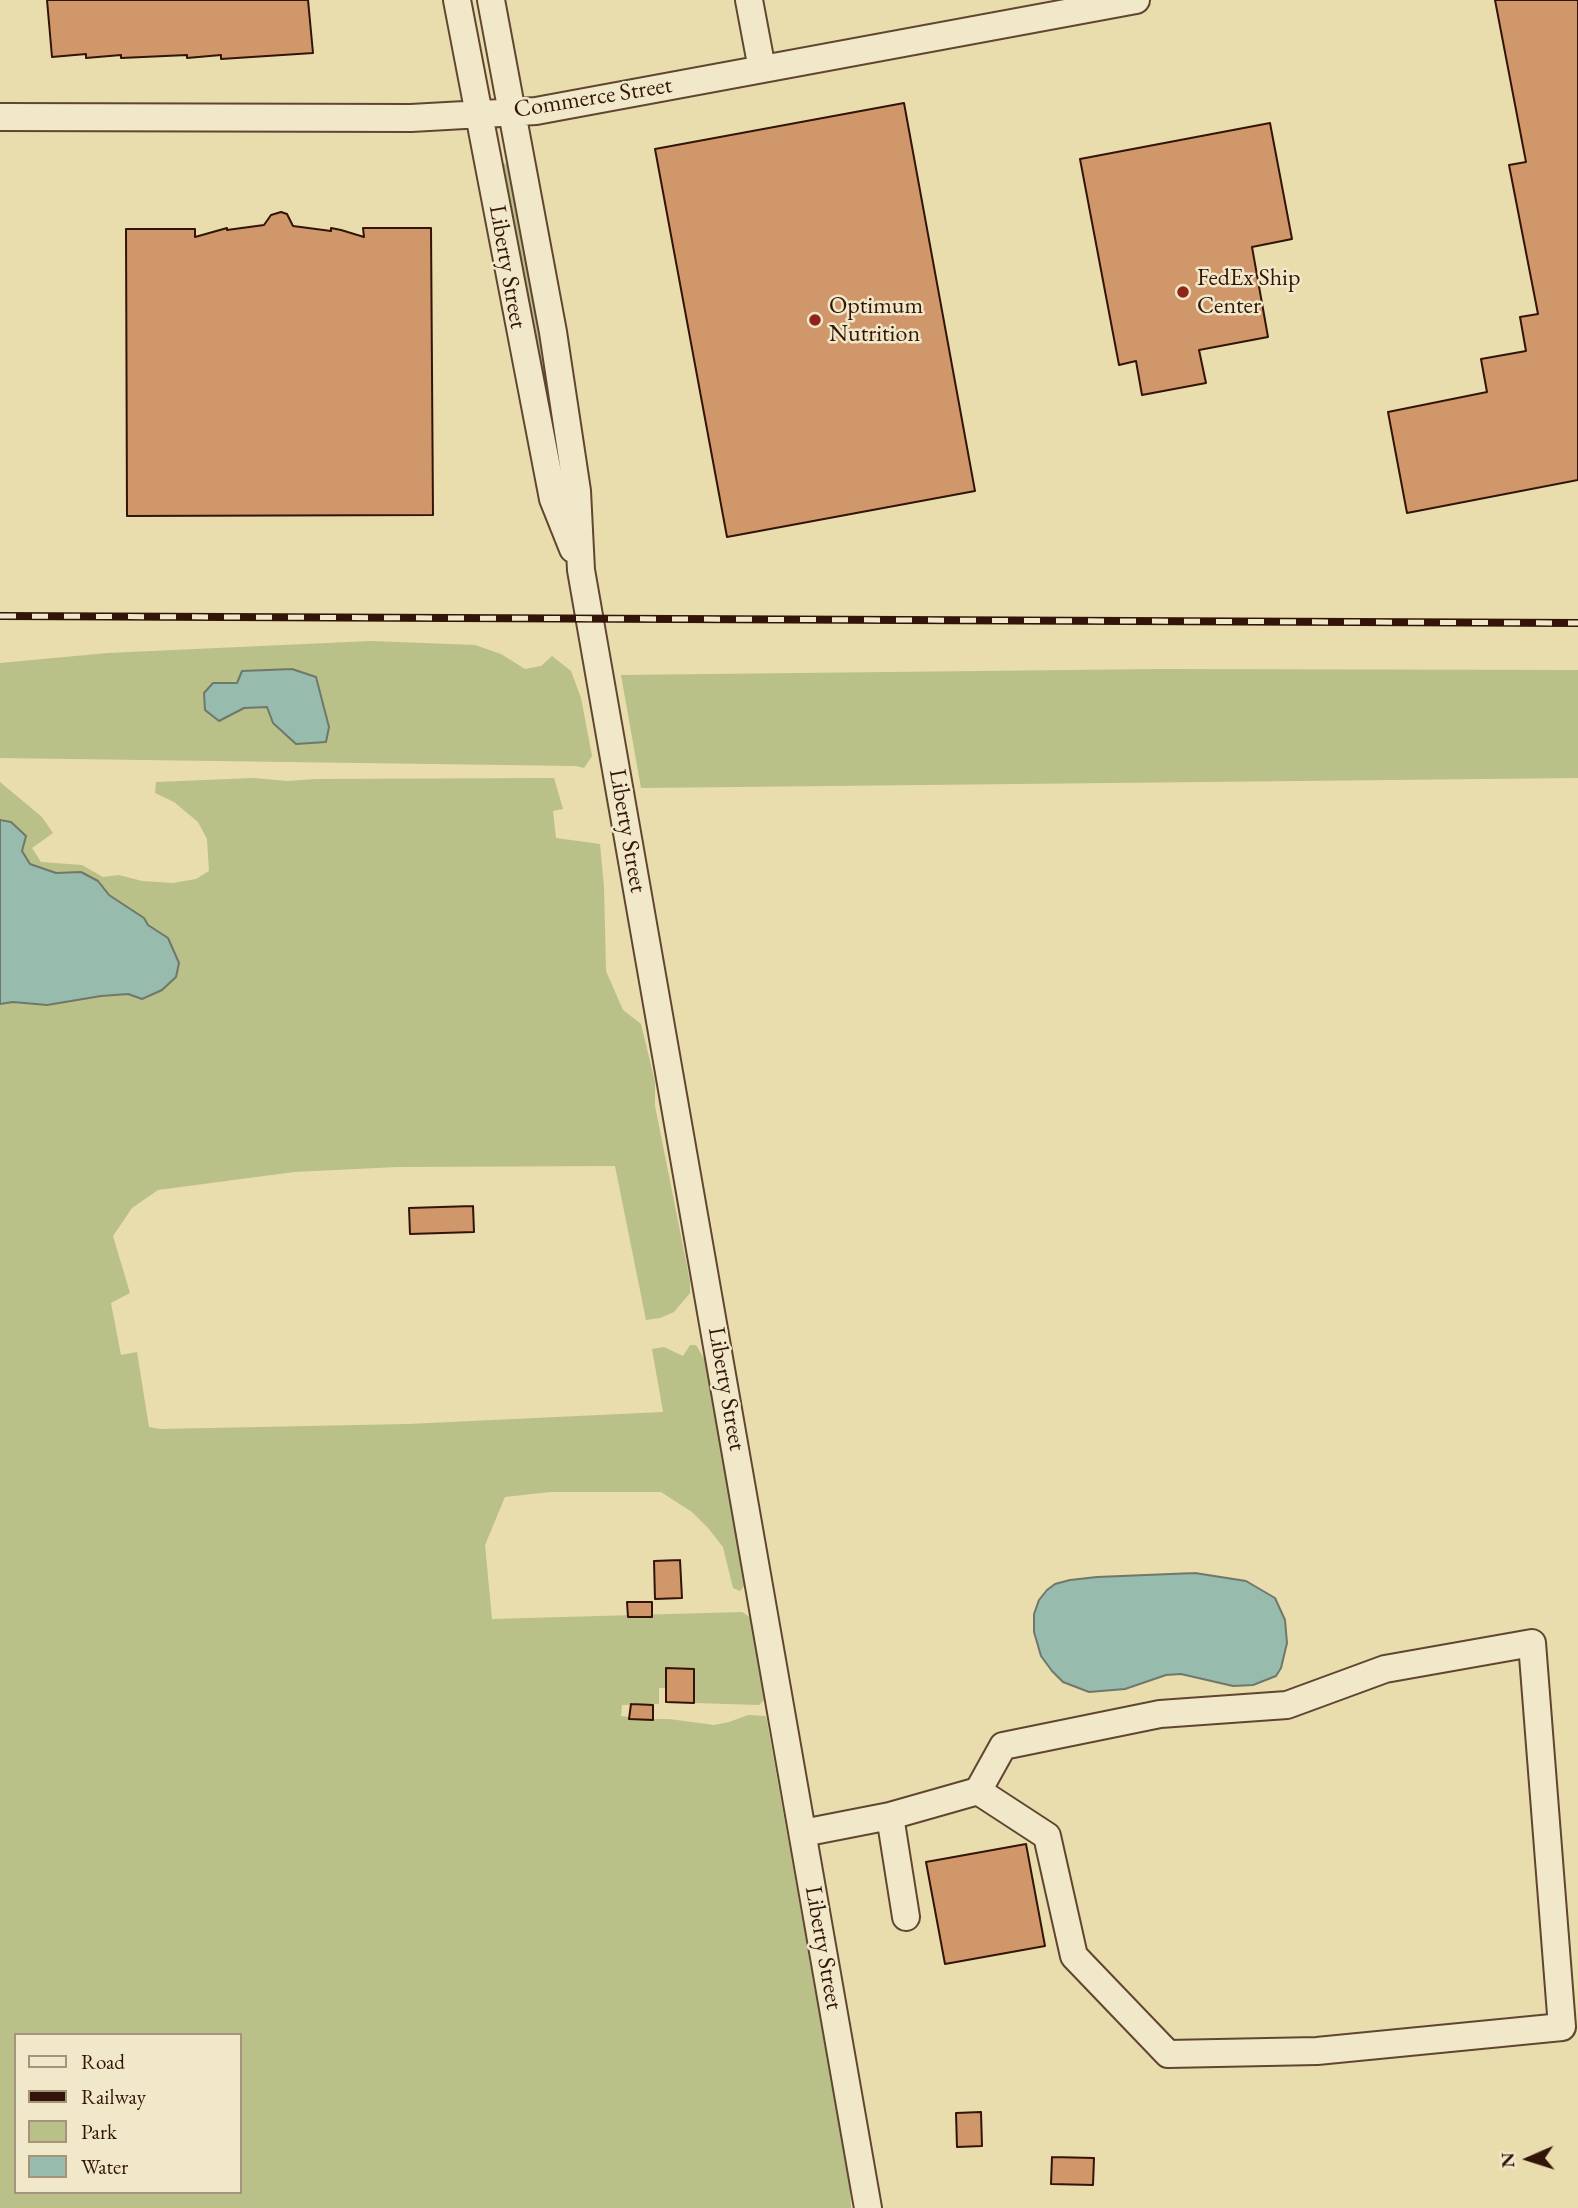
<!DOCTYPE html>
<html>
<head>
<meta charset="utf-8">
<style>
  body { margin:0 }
  #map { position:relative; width:1578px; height:2208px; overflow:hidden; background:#e9dcad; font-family:"EB Garamond",serif }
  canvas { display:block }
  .legend { position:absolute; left:14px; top:2033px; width:228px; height:161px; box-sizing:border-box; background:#f1e8ca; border:2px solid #a5937c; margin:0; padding:9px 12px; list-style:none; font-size:21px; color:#331408 }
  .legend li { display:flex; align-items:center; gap:14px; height:35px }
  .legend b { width:35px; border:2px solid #a5937c }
  .north { position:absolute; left:1494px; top:2124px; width:70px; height:70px; -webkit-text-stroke:5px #f1e8ca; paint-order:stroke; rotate:267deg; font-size:19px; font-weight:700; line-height:28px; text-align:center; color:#331408 }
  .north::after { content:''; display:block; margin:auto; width:24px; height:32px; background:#331408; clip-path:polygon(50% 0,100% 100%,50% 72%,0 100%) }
</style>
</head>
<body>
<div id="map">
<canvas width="1578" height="2208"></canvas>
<ul class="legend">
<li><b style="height:9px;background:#f1e8ca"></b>Road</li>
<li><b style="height:9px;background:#331408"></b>Railway</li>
<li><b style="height:19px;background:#b9c088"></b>Park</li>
<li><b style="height:19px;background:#97bbac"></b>Water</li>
</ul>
<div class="north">N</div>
</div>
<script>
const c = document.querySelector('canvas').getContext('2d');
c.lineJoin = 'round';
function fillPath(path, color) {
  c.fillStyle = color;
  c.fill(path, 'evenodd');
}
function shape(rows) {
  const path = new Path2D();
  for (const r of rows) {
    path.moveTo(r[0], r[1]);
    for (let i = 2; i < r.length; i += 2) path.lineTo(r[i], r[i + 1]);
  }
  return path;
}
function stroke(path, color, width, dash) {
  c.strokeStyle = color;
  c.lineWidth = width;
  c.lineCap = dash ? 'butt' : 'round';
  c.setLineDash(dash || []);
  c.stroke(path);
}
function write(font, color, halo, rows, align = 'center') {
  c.font = font + ' "EB Garamond",serif';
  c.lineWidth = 5;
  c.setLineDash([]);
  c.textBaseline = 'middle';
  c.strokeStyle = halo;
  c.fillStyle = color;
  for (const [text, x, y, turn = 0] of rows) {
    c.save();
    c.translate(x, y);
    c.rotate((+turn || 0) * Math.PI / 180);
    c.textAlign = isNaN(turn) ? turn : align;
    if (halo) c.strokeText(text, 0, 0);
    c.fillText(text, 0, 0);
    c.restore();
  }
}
fillPath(shape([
  [500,163,510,164,548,367,564,501],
  [371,641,475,645,501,654,525,669,541,666,552,656,571,671,581,698,592,756,584,768,576,766,0,758,0,663,108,653],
  [316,677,329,727,326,742,273,723,267,707,244,708,219,721,213,683],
  [1159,669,1578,670,1578,778,641,788,621,675],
  [254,778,288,781,316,779,554,778,563,809,553,811,556,838,600,844,604,887,606,971,623,1010,641,1024,655,1082,655,1106,690,1281,690,1293,674,1312,660,1318,646,1320,615,1166,397,1167,294,1172,158,1190,132,1208,113,1236,130,1293,111,1303,121,1355,137,1352,149,1427,160,1429,408,1424,663,1412,652,1349,664,1347,683,1356,690,1345,696,1345,706,1362,710,1375,745,1585,740,1591,733,1588,723,1547,708,1528,692,1512,661,1492,550,1492,505,1497,485,1545,492,1619,742,1612,751,1618,766,1693,765,1699,759,1705,694,1703,694,1669,667,1668,666,1688,659,1688,659,1704,622,1705,621,1716,629,1717,630,1719,669,1719,714,1725,729,1722,748,1715,766,1716,850,2186,851,2208,0,2208,0,1004,13,1002,47,1005,101,996,128,994,142,999,172,950,168,938,148,925,144,918,108,895,98,881,81,872,56,873,30,864,22,851,11,822,0,820,0,782,42,817,53,833,32,848,41,862,82,865,103,877,119,875,142,881,173,883,196,879,209,871,207,839,198,822,174,802,155,793,156,782],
  [16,2035,240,2035,240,2192,16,2192]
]), '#b9c088');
const water = shape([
  [292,669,316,677,329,727,326,742,296,744,273,723,267,707,244,708,219,721,205,710,204,693,213,683,237,683,242,671,292,669],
  [0,820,11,822,26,836,22,851,30,864,56,873,81,872,98,881,109,895,144,918,148,925,168,938,179,963,176,977,162,990,142,999,128,994,101,996,47,1005,13,1002,0,1004,0,820],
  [1195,1573,1246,1581,1275,1598,1285,1620,1287,1643,1281,1668,1276,1676,1253,1685,1233,1686,1181,1674,1166,1675,1125,1689,1089,1692,1063,1682,1052,1671,1041,1656,1034,1632,1034,1614,1039,1600,1047,1590,1055,1584,1070,1580,1097,1577,1195,1573]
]);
fillPath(water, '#97bbac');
stroke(water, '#6f786a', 2);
const building = shape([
  [47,0,308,0,313,53,221,59,221,55,187,58,187,55,121,58,121,55,86,58,86,54,52,57,47,0],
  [1495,0,1578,0,1578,480,1407,513,1388,412,1487,392,1481,359,1526,351,1520,317,1538,314,1509,165,1526,162,1495,0],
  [904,103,975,491,727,537,655,149,904,103],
  [1270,123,1292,239,1252,247,1268,337,1199,350,1206,383,1142,395,1136,361,1119,365,1080,159,1270,123],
  [281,212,287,214,293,226,331,231,331,228,341,230,364,237,363,228,431,228,433,515,127,516,126,229,195,229,195,237,227,228,227,230,264,225,271,215,281,212],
  [473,1206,474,1232,410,1234,409,1208,473,1206],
  [680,1560,682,1598,655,1599,654,1561,680,1560],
  [627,1602,652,1602,652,1617,628,1617,627,1602],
  [666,1668,694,1669,694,1703,666,1702,666,1668],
  [631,1704,653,1705,653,1720,629,1719,631,1704],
  [1026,1844,1045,1946,945,1964,926,1862,1026,1844],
  [981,2112,982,2146,957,2147,956,2113,981,2112],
  [1052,2157,1094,2158,1093,2185,1051,2184,1052,2157]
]);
fillPath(building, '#d0976b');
stroke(building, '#331408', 2);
const minor = shape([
  [457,0,553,499,573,549],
  [491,0,553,332,577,491,581,570,868,2208],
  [749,0,762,69],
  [0,117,411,118,536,111,1136,0],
  [890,1816,906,1917],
  [803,1833,890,1816,978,1791,1003,1746,1160,1714,1287,1705,1385,1669,1532,1643,1562,2027,1317,2051,1168,2054,1074,1956,1047,1836,978,1791]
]);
stroke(minor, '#604631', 30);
stroke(minor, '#f1e8ca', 26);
const rail = shape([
  [0,616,1578,623]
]);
stroke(rail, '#331408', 8);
stroke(rail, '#f1e8ca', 5, [16]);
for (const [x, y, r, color] of [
  [1183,292,7,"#8f2418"],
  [815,320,7,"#8f2418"]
]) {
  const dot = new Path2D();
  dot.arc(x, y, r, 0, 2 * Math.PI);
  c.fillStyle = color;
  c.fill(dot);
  stroke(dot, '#f1e8ca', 2.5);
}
write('24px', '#331408', '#f1e8ca', [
  ["Commerce Street",593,98,-9],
  ["Liberty Street",507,267,80],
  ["Liberty Street",627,831,80],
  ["Liberty Street",726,1389,80],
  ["Liberty Street",823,1948,80]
]);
write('24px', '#331408', '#f1e8ca', [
  ["FedEx Ship",1197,278],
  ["Center",1197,306],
  ["Optimum",829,306],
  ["Nutrition",829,334]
], 'left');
</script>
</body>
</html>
